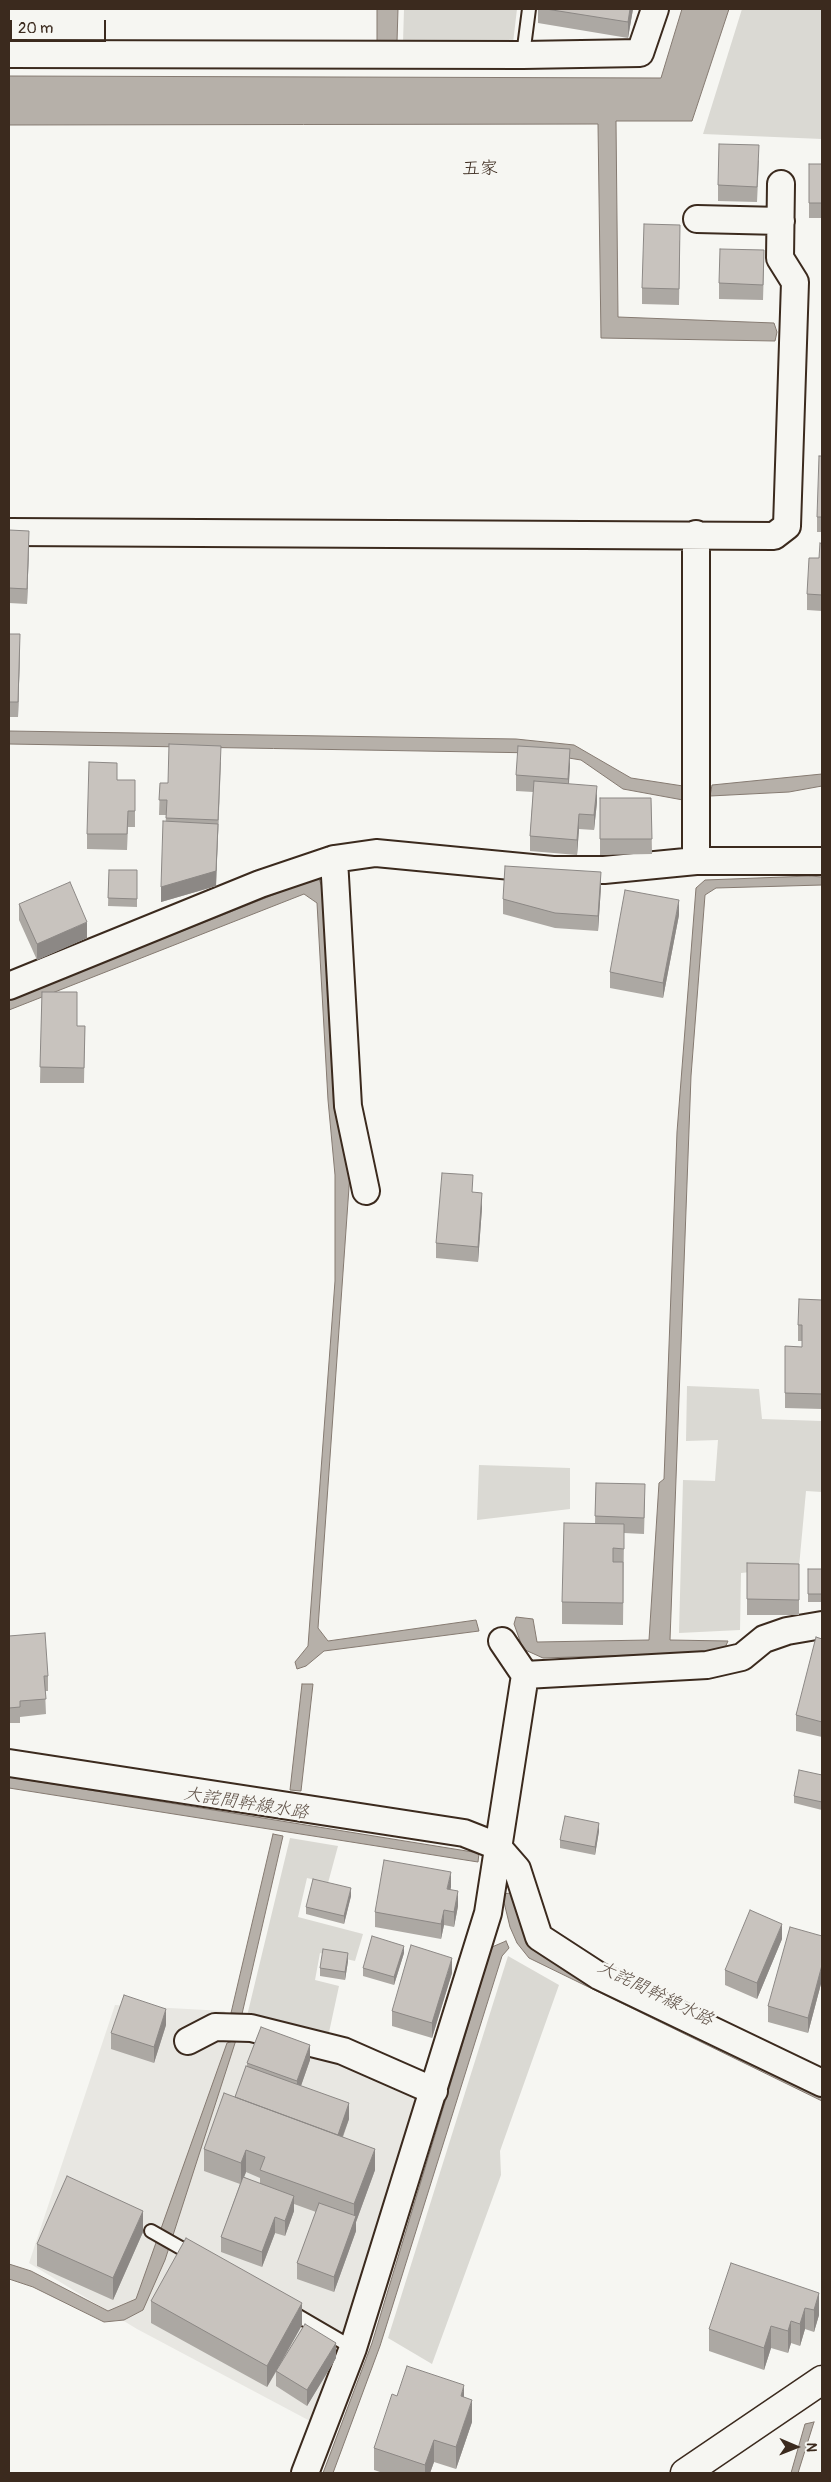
<!DOCTYPE html>
<html>
<head>
<meta charset="utf-8">
<style>
  body { margin:0 }
  #map { position:relative; width:831px; height:2482px; overflow:hidden; background:#f6f6f2; font-family:Pangolin,sans-serif }
  canvas { display:block }
  .frame { position:absolute; inset:0; border:10px solid #3b2a1e; pointer-events:none }
  .north { position:absolute; left:771px; top:2422px; width:50px; height:50px; -webkit-text-stroke:4px #f6f6f2; paint-order:stroke; rotate:91deg; font-size:14px; font-weight:700; line-height:20px; text-align:center; color:#3b2a1e }
  .north::after { content:''; display:block; margin:auto; width:18px; height:22px; background:#3b2a1e; clip-path:polygon(50% 0,100% 100%,50% 72%,0 100%) }
  .scale { position:absolute; left:10px; top:20px; width:96px; height:22px; box-sizing:border-box; border:2px solid #3b2a1e; border-top:0; padding-left:6px; font-size:15px; line-height:18px; white-space:nowrap; color:#3b2a1e; -webkit-text-stroke:4px #f6f6f2; paint-order:stroke }
</style>
</head>
<body>
<div id="map">
<canvas width="831" height="2482"></canvas>
<div class="frame"></div>
<div class="north">N</div>
<div class="scale">20 m</div>
</div>
<script>
const c = document.querySelector('canvas').getContext('2d');
c.lineJoin = 'round';
function fillPath(path, color) {
  c.fillStyle = color;
  c.fill(path, 'evenodd');
}
function shape(rows) {
  const path = new Path2D();
  for (const r of rows) {
    path.moveTo(r[0], r[1]);
    for (let i = 2; i < r.length; i += 2) path.lineTo(r[i], r[i + 1]);
  }
  return path;
}
function stroke(path, color, width, dash) {
  c.strokeStyle = color;
  c.lineWidth = width;
  c.lineCap = dash ? 'butt' : 'round';
  c.setLineDash(dash || []);
  c.stroke(path);
}
function write(font, color, halo, rows, align = 'center') {
  c.font = font + ' Pangolin,"Klee One",sans-serif';
  c.lineWidth = 5;
  c.setLineDash([]);
  c.textBaseline = 'middle';
  c.strokeStyle = halo;
  c.fillStyle = color;
  for (const [text, x, y, turn = 0] of rows) {
    c.save();
    c.translate(x, y);
    c.rotate((+turn || 0) * Math.PI / 180);
    c.textAlign = isNaN(turn) ? turn : align;
    if (halo) c.strokeText(text, 0, 0);
    c.fillText(text, 0, 0);
    c.restore();
  }
}
fillPath(shape([
  [115,2005,224,2011,255,2034,343,2060,417,2097,346,2344,310,2421,137,2329,29,2263]
]), '#e8e7e2');
fillPath(shape([
  [404,9,517,9,513,43,403,43],
  [742,9,822,9,822,139,703,134],
  [687,1386,759,1389,762,1419,822,1421,822,1492,806,1491,799,1567,741,1573,740,1630,679,1633,683,1480,715,1481,718,1440,686,1441],
  [479,1465,570,1468,570,1509,477,1520],
  [290,1838,338,1846,328,1883,307,1878,298,1917,363,1934,355,1961,320,1953,315,1980,339,1986,328,2037,247,2016],
  [508,1956,559,1985,500,2151,501,2175,432,2364,388,2338]
]), '#dad9d3');
const water = shape([
  [377,9,398,9,397,42,377,41,377,9],
  [682,9,729,9,692,121,616,121,618,317,774,323,777,332,775,341,601,338,598,124,9,125,9,76,661,78,682,9],
  [9,731,516,739,574,745,631,778,683,786,683,800,623,789,581,760,538,753,9,744,9,731],
  [822,774,822,786,789,792,710,796,712,785,822,774],
  [810,876,822,877,822,885,716,888,705,895,691,1076,670,1640,728,1641,723,1652,543,1658,523,1649,514,1624,516,1617,533,1619,537,1642,649,1640,659,1483,664,1479,677,1132,696,888,705,880,810,876],
  [318,877,326,896,350,1173,318,1628,328,1641,476,1620,479,1631,324,1651,306,1666,297,1669,295,1662,308,1646,335,1281,335,1175,328,1100,317,903,304,894,9,1010,9,1000,318,877],
  [302,1684,313,1684,301,1791,290,1790,302,1684],
  [9,1777,479,1853,478,1862,9,1788,9,1777],
  [273,1834,283,1836,242,2014,231,2013,273,1834],
  [511,1893,522,1929,531,1946,822,2089,822,2101,529,1958,517,1943,510,1927,502,1894,511,1893],
  [506,1941,509,1948,502,1956,380,2346,333,2473,323,2473,372,2343,492,1947,506,1941],
  [236,2040,165,2260,143,2310,124,2320,104,2322,33,2287,9,2279,9,2264,31,2271,108,2311,136,2299,227,2043,236,2040],
  [814,2422,798,2473,791,2473,805,2424,814,2422]
]);
fillPath(water, '#b6b0a9');
stroke(water, '#857a71', 1);
const service = shape([
  [523,55,529,9],
  [151,2231,195,2256],
  [288,2310,353,2348]
]);
const minor = shape([
  [9,54,523,55,640,53,655,9],
  [697,219,781,221],
  [9,532,774,536,787,526,795,282,780,258,781,184],
  [696,534,696,861],
  [334,859,348,1106,366,1191],
  [9,986,260,884,334,859,376,853,553,870,604,870,696,861,822,861],
  [502,1641,525,1675],
  [9,1763,464,1833,497,1846,517,1869,539,1937,599,1976,822,2083],
  [188,2041,215,2027,251,2028,343,2051,434,2091],
  [305,2473,353,2348,488,1913,525,1675,707,1665,742,1657,764,1639,787,1631,822,1625]
]);
const primary = shape([
  [685,2473,822,2380]
]);
stroke(service, '#3b2a1e', 16);
stroke(minor, '#3b2a1e', 30);
stroke(primary, '#3b2a1e', 31);
stroke(service, '#f6f6f2', 12);
stroke(minor, '#f6f6f2', 26);
stroke(primary, '#f6f6f2', 28);
fillPath(shape([
  [538,9,633,9,628,38,538,23],
  [759,160,757,202,718,201,718,185],
  [809,164,822,164,822,218,809,218],
  [680,240,679,305,642,304,642,288],
  [764,266,763,300,719,299,719,283],
  [822,456,822,532,817,532,817,517],
  [9,530,29,546,27,604,9,603],
  [822,544,822,611,807,610,807,594,819,558],
  [9,634,20,650,18,717,9,717],
  [221,762,216,886,161,902,166,815,159,815,160,783,168,783],
  [570,765,569,784,597,802,594,830,579,829,577,855,530,851,530,836,533,792,516,791,516,775],
  [117,780,135,780,135,827,128,827,127,850,87,849,87,834],
  [600,798,651,798,652,854,600,855],
  [109,870,137,870,137,907,108,906],
  [601,887,598,931,555,928,503,914,503,899],
  [19,904,87,938,37,960,19,920],
  [679,915,663,998,610,988,610,972],
  [42,992,77,1026,85,1026,84,1083,40,1083],
  [473,1192,482,1208,478,1262,436,1258,436,1243],
  [822,1300,822,1409,785,1408,785,1346,802,1347,802,1341,798,1341,798,1325],
  [596,1483,645,1499,644,1534,624,1533,623,1625,562,1624,562,1602,595,1523],
  [747,1563,799,1564,799,1615,747,1615],
  [808,1569,822,1569,822,1602,808,1602],
  [9,1636,48,1676,48,1691,45,1691,46,1714,20,1717,20,1723,9,1723],
  [822,1639,822,1737,796,1731,796,1715],
  [822,1775,822,1810,794,1803,794,1796],
  [599,1831,595,1855,560,1848,560,1840],
  [451,1887,450,1890,458,1906,454,1927,444,1925,441,1939,375,1927,375,1912],
  [351,1896,344,1924,306,1914,306,1907],
  [822,1936,822,1980,808,2033,768,2022,768,2006],
  [782,1939,757,1999,725,1985,725,1970],
  [404,1953,394,1985,363,1976,363,1968],
  [348,1961,345,1980,320,1976,320,1968],
  [452,1973,432,2038,392,2026,392,2011],
  [166,2025,154,2063,111,2049,111,2033],
  [310,2060,301,2086,349,2119,343,2137,375,2170,356,2222,356,2231,334,2292,297,2279,297,2263,316,2212,294,2204,294,2211,285,2236,275,2233,262,2267,221,2252,221,2237,240,2184,204,2171,204,2149,235,2097,247,2066,247,2063],
  [246,2172,260,2178,260,2184,244,2177],
  [143,2232,113,2300,37,2266,37,2244],
  [819,2293,819,2315,814,2332,805,2329,800,2346,791,2343,788,2353,771,2348,764,2370,709,2351,709,2329],
  [151,2301,302,2325,281,2363,336,2358,307,2406,276,2386,276,2372,267,2387,151,2323],
  [397,2396,472,2422,456,2469,434,2462,430,2473,383,2473,374,2470,374,2448]
]), '#aca8a3');
fillPath(shape([
  [630,9,633,9,628,38,628,22],
  [29,531,29,546,27,604,27,589],
  [20,634,20,650,18,717,18,702],
  [221,746,216,886,161,902,161,887,218,835],
  [570,749,570,765,568,794,568,779],
  [597,786,597,802,594,830,594,815],
  [579,814,579,829,577,855,577,840],
  [601,872,601,887,598,931,598,916],
  [679,900,679,915,663,998,663,983],
  [87,922,87,938,37,960,37,944],
  [482,1193,482,1208,478,1262,478,1247],
  [599,1823,599,1831,595,1855,595,1847],
  [451,1872,451,1887,447,1905,447,1889],
  [351,1888,351,1896,344,1924,344,1916],
  [458,1891,458,1906,454,1927,454,1912],
  [444,1910,444,1925,441,1939,441,1924],
  [782,1924,782,1939,757,1999,757,1983],
  [404,1946,404,1953,394,1985,394,1977],
  [348,1953,348,1961,345,1980,345,1972],
  [452,1958,452,1973,432,2038,432,2023],
  [822,1965,822,1980,808,2033,808,2018],
  [166,2009,166,2025,154,2063,154,2047],
  [310,2045,310,2060,297,2097,297,2081],
  [349,2103,349,2119,336,2154,336,2139],
  [375,2149,375,2170,356,2222,356,2231,334,2292,334,2277,354,2220,354,2204],
  [246,2150,246,2172,241,2185,241,2163],
  [294,2196,294,2211,285,2236,285,2221],
  [143,2211,143,2232,113,2300,113,2278],
  [275,2217,275,2233,262,2267,262,2252],
  [819,2293,819,2315,814,2332,814,2310],
  [302,2303,302,2325,267,2387,267,2366],
  [805,2308,805,2329,800,2346,800,2324],
  [791,2321,791,2343,788,2353,788,2331],
  [771,2326,771,2348,764,2370,764,2348],
  [336,2343,336,2358,307,2406,307,2390],
  [464,2385,464,2407,461,2396],
  [472,2400,472,2422,456,2469,456,2447],
  [434,2440,434,2462,430,2473,425,2473,425,2465]
]), '#8c8885');
const building = shape([
  [546,9,630,9,628,22,546,9],
  [719,144,759,145,757,187,718,185,719,144],
  [809,164,822,164,822,203,809,203,809,164],
  [644,224,680,225,679,289,642,288,644,224],
  [720,249,764,250,763,285,719,283,720,249],
  [819,456,822,456,822,517,817,517,819,456],
  [9,530,29,531,27,589,9,588,9,530],
  [820,543,822,544,822,595,807,594,809,558,819,558,820,543],
  [9,634,20,634,18,702,9,702,9,634],
  [169,744,221,746,218,820,166,818,167,800,159,800,160,783,168,783,169,744],
  [518,746,570,749,568,779,516,775,518,746],
  [89,762,117,763,117,780,135,780,135,811,128,811,127,834,87,834,89,762],
  [534,781,597,786,594,815,579,814,577,840,530,836,534,781],
  [600,798,651,798,652,839,600,839,600,798],
  [163,821,218,824,216,871,161,887,163,821],
  [505,866,601,872,598,916,555,913,503,899,505,866],
  [109,870,137,870,137,899,108,898,109,870],
  [70,882,87,922,37,944,19,904,70,882],
  [625,890,679,900,663,983,610,972,625,890],
  [42,992,77,992,77,1026,85,1026,84,1068,40,1067,42,992],
  [442,1173,473,1175,472,1192,482,1193,478,1247,436,1243,442,1173],
  [799,1299,822,1300,822,1394,785,1393,785,1346,802,1347,802,1325,798,1325,799,1299],
  [596,1483,645,1484,644,1518,595,1516,596,1483],
  [564,1523,624,1524,624,1549,613,1548,613,1562,623,1562,623,1603,562,1602,564,1523],
  [747,1563,799,1564,799,1600,747,1599,747,1563],
  [808,1569,822,1569,822,1594,808,1594,808,1569],
  [45,1633,48,1676,44,1676,46,1699,20,1701,20,1707,9,1708,9,1636,45,1633],
  [816,1637,822,1639,822,1722,796,1715,816,1637],
  [799,1770,822,1775,822,1802,794,1796,799,1770],
  [565,1816,599,1823,595,1847,560,1840,565,1816],
  [384,1860,451,1872,447,1889,458,1891,454,1912,444,1910,441,1924,375,1912,384,1860],
  [313,1879,351,1888,344,1916,306,1907,313,1879],
  [750,1910,782,1924,757,1983,725,1970,750,1910],
  [790,1927,822,1936,822,1965,808,2018,768,2006,790,1927],
  [372,1936,404,1946,394,1977,363,1968,372,1936],
  [411,1945,452,1958,432,2023,392,2011,411,1945],
  [323,1949,348,1953,345,1972,320,1968,323,1949],
  [124,1995,166,2009,154,2047,111,2033,124,1995],
  [261,2027,310,2045,297,2081,247,2063,261,2027],
  [246,2066,349,2103,338,2135,235,2097,246,2066],
  [224,2093,375,2149,354,2204,260,2170,265,2157,246,2150,241,2163,204,2149,224,2093],
  [67,2176,143,2211,113,2278,37,2244,67,2176],
  [243,2177,294,2196,285,2221,275,2217,262,2252,221,2237,243,2177],
  [319,2203,356,2216,334,2277,297,2263,319,2203],
  [186,2238,302,2303,267,2366,151,2301,186,2238],
  [731,2263,819,2293,814,2310,805,2308,800,2324,791,2321,788,2331,771,2326,764,2348,709,2329,731,2263],
  [305,2324,336,2343,307,2390,276,2371,305,2324],
  [407,2366,464,2385,461,2396,472,2400,456,2447,434,2440,425,2465,374,2448,392,2394,397,2396,407,2366]
]);
fillPath(building, '#c8c3be');
stroke(building, '#8c8885', 1);
write('18px', '#3b2a1e', '#f6f6f2', [
  ["五家",480,169]
]);
write('italic 18px', '#605248', '#f6f6f2', [
  ["大詫間幹線水路",246,1804,9],
  ["大詫間幹線水路",655,1994,26]
]);
</script>
</body>
</html>
